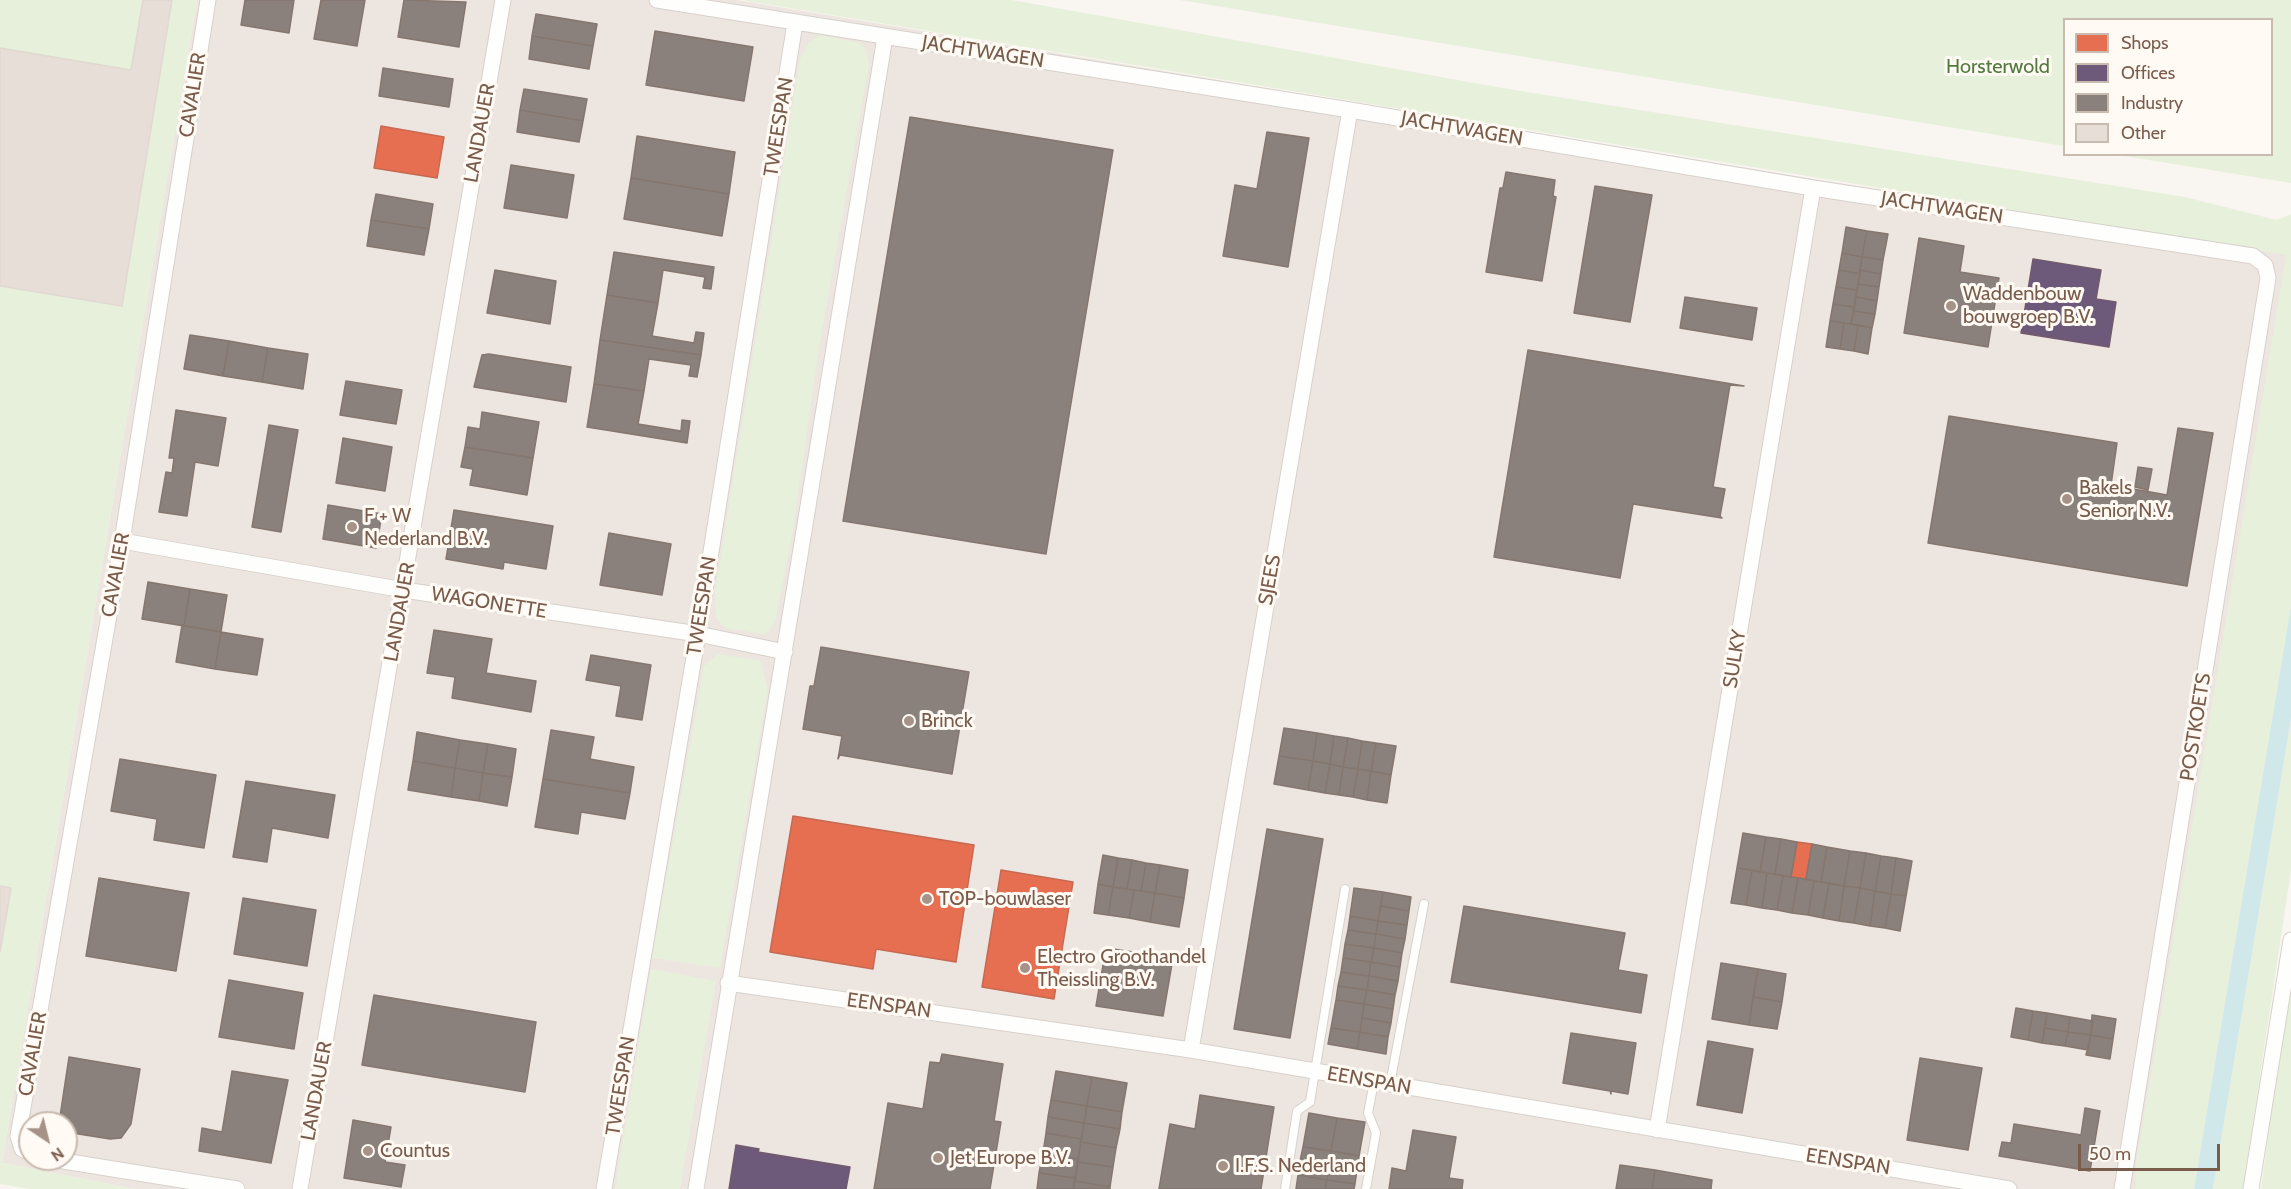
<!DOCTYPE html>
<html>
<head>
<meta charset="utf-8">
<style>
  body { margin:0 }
  #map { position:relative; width:2291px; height:1189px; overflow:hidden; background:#f9f5f0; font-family:Cabin,sans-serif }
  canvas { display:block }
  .legend { position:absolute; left:2063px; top:18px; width:210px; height:138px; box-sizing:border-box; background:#fffaf3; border:2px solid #cabbb1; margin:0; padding:8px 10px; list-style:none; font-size:18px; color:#7a5c4d }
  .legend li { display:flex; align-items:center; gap:12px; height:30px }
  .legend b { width:30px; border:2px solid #cabbb1 }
  .north { position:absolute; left:18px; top:1111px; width:60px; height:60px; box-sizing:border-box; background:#fffaf3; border:2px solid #cabbb1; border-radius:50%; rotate:145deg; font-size:16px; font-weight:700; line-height:24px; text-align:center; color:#7a5c4d }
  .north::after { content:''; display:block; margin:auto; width:21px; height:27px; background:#a69286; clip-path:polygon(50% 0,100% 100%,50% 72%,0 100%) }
  .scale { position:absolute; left:2078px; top:1144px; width:142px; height:27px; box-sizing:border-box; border:3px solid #7a5c4d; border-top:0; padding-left:8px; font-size:18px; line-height:21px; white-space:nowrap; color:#7a5c4d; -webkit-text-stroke:4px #fffaf3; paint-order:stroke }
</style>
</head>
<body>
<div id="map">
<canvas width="2291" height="1189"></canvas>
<ul class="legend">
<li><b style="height:16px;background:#e76f51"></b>Shops</li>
<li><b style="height:16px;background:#6d597a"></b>Offices</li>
<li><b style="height:16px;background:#8a817c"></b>Industry</li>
<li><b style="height:16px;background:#e6ded7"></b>Other</li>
</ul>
<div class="north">N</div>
<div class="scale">50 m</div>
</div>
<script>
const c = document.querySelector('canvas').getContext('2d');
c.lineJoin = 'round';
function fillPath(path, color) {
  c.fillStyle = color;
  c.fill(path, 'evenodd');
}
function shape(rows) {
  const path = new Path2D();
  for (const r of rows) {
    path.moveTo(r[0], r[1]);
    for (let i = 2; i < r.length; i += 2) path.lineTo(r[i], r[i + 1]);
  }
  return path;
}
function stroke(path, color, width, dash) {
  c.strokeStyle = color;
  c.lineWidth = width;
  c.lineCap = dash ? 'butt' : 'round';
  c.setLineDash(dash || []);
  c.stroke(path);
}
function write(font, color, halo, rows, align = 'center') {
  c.font = font + ' Cabin,sans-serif';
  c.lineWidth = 6;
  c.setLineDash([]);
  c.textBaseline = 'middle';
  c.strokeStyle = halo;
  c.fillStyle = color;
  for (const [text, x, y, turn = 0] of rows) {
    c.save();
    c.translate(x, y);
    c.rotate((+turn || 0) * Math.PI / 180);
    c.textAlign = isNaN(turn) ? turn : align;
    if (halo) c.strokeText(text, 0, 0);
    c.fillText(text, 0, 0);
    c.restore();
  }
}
fillPath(shape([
  [197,0,737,0,1814,179,2291,253,2158,1189,135,1189,2,1163],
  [30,1123,66,1123,66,1159,30,1159]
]), '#ede5e0');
fillPath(shape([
  [0,0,197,0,2,1163,135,1189,30,1189,0,1184],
  [741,0,1012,0,1508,89,2185,197,2277,220,2291,214,2291,606,2194,1189,2136,1189,2135,1171,2286,255],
  [1180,0,2291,0,2291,183,2118,155,2272,154,2272,20,2064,20,2064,146],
  [820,35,859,43,866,49,869,65,819,348,793,530,776,618,770,631,763,634,725,628,716,618,715,593,800,59,808,43],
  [718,654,761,661,768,690,720,968,652,958,704,666],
  [2291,719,2291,870,2243,1189,2213,1189],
  [651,969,716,981,680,1189,615,1189],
  [2291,980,2291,1189,2261,1189,2279,1051]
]), '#e7f0db');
fillPath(shape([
  [2291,606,2291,719,2213,1189,2194,1189]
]), '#d0e8ea');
const shops = shape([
  [381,126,444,137,437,178,374,168,381,126],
  [793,816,974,845,956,962,876,949,873,969,770,952,793,816],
  [1797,842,1812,844,1806,879,1791,877,1797,842],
  [1001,870,1073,882,1054,999,982,987,1001,870]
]);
fillPath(shops, '#e76f51');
stroke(shops, '#c66950', 1.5);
const offices = shape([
  [2033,259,2101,270,2096,299,2116,302,2109,347,2021,333,2033,259],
  [736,1145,759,1149,758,1152,850,1167,846,1189,729,1189,736,1145]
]);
fillPath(offices, '#6d597a');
stroke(offices, '#715a6c', 1.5);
const industry = shape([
  [245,0,294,0,289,33,241,25,245,0],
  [321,0,365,0,357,46,314,39,321,0],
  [404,0,466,2,459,47,398,37,404,0],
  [536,14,597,24,593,46,532,36,536,14],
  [655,31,753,47,744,101,646,85,655,31],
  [532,36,593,46,589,69,529,59,532,36],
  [383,68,453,79,449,107,379,96,383,68],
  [524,89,587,99,583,121,520,110,524,89],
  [520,110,583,121,579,142,517,132,520,110],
  [910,117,1113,150,1046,554,843,521,910,117],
  [1267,132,1309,138,1288,267,1223,256,1235,185,1257,189,1267,132],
  [637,136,735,152,729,194,631,178,637,136],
  [511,165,574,175,567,218,504,208,511,165],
  [1506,172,1555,180,1553,196,1556,197,1542,281,1486,272,1500,188,1503,188,1506,172],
  [631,178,729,194,722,236,624,219,631,178],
  [1595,186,1652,195,1630,322,1574,313,1595,186],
  [376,194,433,204,429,229,371,220,376,194],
  [371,220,429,229,424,255,367,246,371,220],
  [1846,227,1867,231,1862,257,1842,253,1846,227],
  [1867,231,1888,234,1883,260,1862,257,1867,231],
  [1919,238,1964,246,1960,272,1999,278,1988,347,1904,333,1919,238],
  [614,252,714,267,711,289,703,288,705,277,663,270,658,303,607,295,614,252],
  [1842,253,1862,257,1860,274,1839,270,1842,253],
  [1862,257,1883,260,1881,274,1860,270,1862,257],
  [495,270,556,281,550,324,487,313,495,270],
  [1839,270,1860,274,1857,290,1836,287,1839,270],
  [1860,270,1881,274,1879,287,1858,284,1860,270],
  [1858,284,1879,287,1877,301,1856,297,1858,284],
  [1836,287,1857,290,1854,307,1833,304,1836,287],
  [607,295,658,303,652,336,694,343,696,332,704,333,701,355,600,340,607,295],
  [1685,297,1757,308,1752,340,1680,328,1685,297],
  [1856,297,1877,301,1875,314,1854,311,1856,297],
  [1833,304,1854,307,1851,324,1830,321,1833,304],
  [1854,311,1875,314,1872,328,1851,324,1854,311],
  [1830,321,1844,323,1840,349,1826,347,1830,321],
  [1844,323,1858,325,1854,351,1840,349,1844,323],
  [1858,325,1872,328,1868,354,1854,351,1858,325],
  [190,335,229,341,223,376,184,369,190,335],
  [600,340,701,355,697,377,689,376,691,365,649,359,644,391,594,384,600,340],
  [229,341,268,348,262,382,223,376,229,341],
  [268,348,308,354,303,389,262,382,268,348],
  [1528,350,1744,386,1730,385,1713,487,1725,489,1720,516,1722,518,1633,504,1620,578,1494,557,1528,350],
  [489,354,571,367,566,402,474,387,482,355,489,354],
  [346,381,402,390,396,424,340,415,346,381],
  [594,384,644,391,638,424,681,431,682,420,690,421,687,443,587,427,594,384],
  [176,410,226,418,218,466,195,462,187,516,159,512,166,472,172,473,174,458,169,458,176,410],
  [482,412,539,422,533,458,465,447,468,427,480,429,482,412],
  [1949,416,2117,443,2111,485,2167,495,2178,428,2213,433,2187,586,1928,543,1949,416],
  [269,425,298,430,281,532,252,527,269,425],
  [343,438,392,447,385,491,336,483,343,438],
  [465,447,533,458,527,495,470,485,473,469,461,467,465,447],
  [2138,467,2152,469,2148,490,2135,487,2138,467],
  [328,505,382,514,376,548,323,539,328,505],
  [454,510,553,526,546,569,504,562,503,569,446,559,454,510],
  [609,533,671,544,662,595,600,585,609,533],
  [148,582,190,589,184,626,142,619,148,582],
  [190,589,227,595,221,632,184,626,190,589],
  [182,625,221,632,215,669,176,662,182,625],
  [434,630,492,639,486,673,536,681,531,712,452,698,455,677,427,673,434,630],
  [221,632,263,639,257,675,215,669,221,632],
  [821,647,969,672,952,774,840,755,838,759,842,736,803,729,810,686,814,686,821,647],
  [591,655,651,665,642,720,616,716,621,686,586,680,591,655],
  [1284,728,1317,733,1313,761,1279,756,1284,728],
  [551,730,594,737,590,759,634,767,630,793,543,779,551,730],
  [417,732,460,740,455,768,413,761,417,732],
  [1317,733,1334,736,1330,764,1313,761,1317,733],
  [1334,736,1348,738,1343,767,1330,764,1334,736],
  [1348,738,1362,741,1358,769,1343,767,1348,738],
  [460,740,488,744,483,773,455,768,460,740],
  [1362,741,1376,743,1371,771,1358,769,1362,741],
  [1376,743,1396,746,1391,775,1371,771,1376,743],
  [488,744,516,749,512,777,483,773,488,744],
  [1279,756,1313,761,1308,790,1274,784,1279,756],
  [120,759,216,775,204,848,154,840,157,819,111,811,120,759],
  [413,761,455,768,451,797,408,790,413,761],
  [1313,761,1330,764,1325,793,1308,790,1313,761],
  [1330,764,1343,767,1339,795,1325,793,1330,764],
  [1343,767,1358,769,1353,797,1339,795,1343,767],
  [455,768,483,773,479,801,451,797,455,768],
  [1358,769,1371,771,1367,800,1353,797,1358,769],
  [1371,771,1391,775,1387,803,1367,800,1371,771],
  [483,773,512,777,507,806,479,801,483,773],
  [543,779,630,793,625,819,581,812,578,834,535,827,543,779],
  [246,781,335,795,328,838,272,828,267,862,233,857,246,781],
  [1267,829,1323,839,1290,1038,1234,1029,1267,829],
  [1743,833,1766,837,1760,872,1737,868,1743,833],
  [1766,837,1781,839,1775,874,1760,872,1766,837],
  [1781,839,1797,842,1791,877,1775,874,1781,839],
  [1812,844,1827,847,1821,882,1806,879,1812,844],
  [1827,847,1850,851,1844,886,1821,882,1827,847],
  [1850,851,1866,853,1860,888,1844,886,1850,851],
  [1866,853,1881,856,1875,891,1860,888,1866,853],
  [1103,855,1118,858,1113,887,1098,884,1103,855],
  [1881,856,1896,858,1891,894,1875,891,1881,856],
  [1118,858,1132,860,1127,889,1113,887,1118,858],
  [1896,858,1912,861,1906,896,1891,894,1896,858],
  [1132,860,1146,863,1141,891,1127,889,1132,860],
  [1146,863,1160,865,1155,893,1141,891,1146,863],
  [1160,865,1188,870,1184,898,1155,893,1160,865],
  [1737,868,1752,870,1746,905,1731,903,1737,868],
  [1752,870,1767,873,1762,908,1746,905,1752,870],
  [1767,873,1783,876,1777,910,1762,908,1767,873],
  [1783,876,1798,878,1792,913,1777,910,1783,876],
  [99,878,189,893,176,971,86,956,99,878],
  [1798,878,1814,881,1808,915,1792,913,1798,878],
  [1814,881,1829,883,1823,918,1808,915,1814,881],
  [1829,883,1844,886,1839,921,1823,918,1829,883],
  [1098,884,1113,887,1108,915,1094,913,1098,884],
  [1844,886,1860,888,1854,923,1839,921,1844,886],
  [1113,887,1134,890,1129,918,1108,915,1113,887],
  [1354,888,1383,892,1378,921,1350,916,1354,888],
  [1860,888,1875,891,1870,926,1854,923,1860,888],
  [1134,890,1155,893,1150,922,1129,918,1134,890],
  [1875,891,1891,894,1885,928,1870,926,1875,891],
  [1383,892,1411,897,1409,911,1381,906,1383,892],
  [1155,893,1184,898,1179,927,1150,922,1155,893],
  [1891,894,1906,896,1900,931,1885,928,1891,894],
  [243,898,316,910,307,966,234,954,243,898],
  [1381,906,1409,911,1407,925,1378,921,1381,906],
  [1464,906,1625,933,1618,970,1647,975,1641,1013,1451,982,1464,906],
  [1350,916,1378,921,1376,934,1348,930,1350,916],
  [1378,921,1407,925,1405,939,1376,934,1378,921],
  [1348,930,1376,934,1374,948,1345,944,1348,930],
  [1376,934,1405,939,1402,953,1374,948,1376,934],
  [1345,944,1374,948,1371,962,1343,958,1345,944],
  [1106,948,1173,958,1163,1016,1096,1006,1106,948],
  [1374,948,1402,953,1400,967,1371,962,1374,948],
  [1343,958,1371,962,1369,976,1341,972,1343,958],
  [1371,962,1400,967,1398,981,1369,976,1371,962],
  [1721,963,1758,969,1749,1025,1712,1019,1721,963],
  [1758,969,1786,974,1782,1002,1753,997,1758,969],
  [1341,972,1369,976,1367,990,1338,986,1341,972],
  [1369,976,1398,981,1395,995,1367,990,1369,976],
  [229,980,303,993,294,1049,219,1037,229,980],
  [1338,986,1367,990,1364,1004,1336,1000,1338,986],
  [1367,990,1395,995,1393,1009,1364,1004,1367,990],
  [374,995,536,1022,525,1092,362,1065,374,995],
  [1753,997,1782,1002,1777,1029,1749,1025,1753,997],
  [1336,1000,1364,1004,1360,1032,1331,1028,1336,1000],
  [1364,1004,1393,1009,1391,1023,1362,1018,1364,1004],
  [2016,1008,2033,1011,2028,1040,2011,1037,2016,1008],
  [2033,1011,2047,1013,2042,1043,2028,1040,2033,1011],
  [2047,1013,2070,1017,2068,1032,2045,1028,2047,1013],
  [2092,1015,2116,1019,2113,1039,2091,1035,2092,1015],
  [2070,1017,2093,1021,2091,1035,2068,1032,2070,1017],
  [1362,1018,1391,1023,1388,1037,1360,1032,1362,1018],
  [1331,1028,1360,1032,1357,1049,1328,1044,1331,1028],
  [2045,1028,2068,1032,2065,1046,2042,1043,2045,1028],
  [1360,1032,1388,1037,1386,1054,1357,1049,1360,1032],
  [2068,1032,2091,1035,2088,1050,2065,1046,2068,1032],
  [1571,1033,1636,1043,1628,1094,1611,1091,1611,1094,1610,1091,1563,1083,1571,1033],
  [2091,1035,2113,1039,2110,1059,2086,1055,2091,1035],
  [1708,1041,1753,1049,1742,1113,1697,1105,1708,1041],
  [942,1054,1003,1064,994,1121,1001,1122,990,1189,874,1189,888,1103,923,1109,930,1062,940,1063,942,1054],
  [69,1057,140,1069,131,1124,121,1138,110,1139,66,1132,66,1123,59,1123,69,1057],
  [1920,1058,1982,1068,1968,1150,1907,1140,1920,1058],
  [232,1071,288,1080,271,1163,199,1151,202,1128,222,1132,232,1071],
  [1056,1071,1092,1077,1087,1106,1051,1100,1056,1071],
  [1092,1077,1127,1083,1122,1112,1087,1106,1092,1077],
  [1200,1095,1274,1107,1261,1189,1159,1189,1170,1124,1195,1129,1200,1095],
  [1051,1100,1087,1106,1084,1123,1048,1117,1051,1100],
  [1087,1106,1122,1112,1120,1129,1084,1123,1087,1106],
  [2085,1108,2100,1111,2090,1171,1999,1156,2002,1142,2011,1143,2014,1124,2081,1135,2085,1108],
  [1309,1113,1337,1118,1331,1151,1303,1147,1309,1113],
  [1048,1117,1084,1123,1081,1139,1046,1133,1048,1117],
  [1337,1118,1365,1122,1359,1156,1331,1151,1337,1118],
  [353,1120,391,1127,385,1162,405,1165,401,1187,344,1178,353,1120],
  [1084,1123,1120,1129,1116,1148,1081,1142,1084,1123],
  [1413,1130,1456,1137,1449,1178,1463,1180,1462,1189,1389,1189,1392,1168,1406,1171,1413,1130],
  [1046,1133,1081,1139,1078,1159,1043,1153,1046,1133],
  [1081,1142,1116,1148,1113,1167,1078,1162,1081,1142],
  [1303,1147,1331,1151,1329,1166,1300,1161,1303,1147],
  [1331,1151,1359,1156,1357,1170,1329,1166,1331,1151],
  [1043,1153,1078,1159,1075,1178,1039,1173,1043,1153],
  [1300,1161,1329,1166,1327,1180,1298,1175,1300,1161],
  [1078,1162,1113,1167,1110,1187,1075,1181,1078,1162],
  [1620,1165,1655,1170,1652,1189,1616,1189,1620,1165],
  [1329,1166,1357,1170,1355,1184,1327,1180,1329,1166],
  [1655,1170,1712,1180,1711,1189,1652,1189,1655,1170],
  [1039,1173,1075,1178,1073,1189,1037,1189,1039,1173],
  [1298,1175,1327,1180,1325,1189,1296,1189,1298,1175],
  [1327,1180,1355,1184,1354,1189,1325,1189,1327,1180],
  [1075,1181,1110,1187,1110,1189,1073,1189,1075,1181]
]);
fillPath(industry, '#8a817c');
stroke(industry, '#85766e', 1.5);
const building = shape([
  [143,0,172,0,122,306,0,286,0,48,131,70,143,0],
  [0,886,11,888,0,952,0,886]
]);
fillPath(building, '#e6ded7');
stroke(building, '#e2d8d2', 1.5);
const lane = shape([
  [1390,1084,1424,904],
  [1285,1189,1297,1111,1310,1102,1345,889],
  [1366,1189,1376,1133,1368,1113,1374,1082]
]);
const street = shape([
  [657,0,1350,110,1813,188,2253,256,2265,265,2268,278,2122,1189],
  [122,541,404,590,698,634,785,652],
  [728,983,1191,1050,2009,1189],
  [1191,1050,1350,110],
  [1657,1130,1813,188],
  [30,1153,22,1149,18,1136,122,541,208,0],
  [51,1159,237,1189],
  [300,1189,503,0],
  [604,1189,698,634,795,23],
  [696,1189,885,37],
  [2251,1189,2291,940]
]);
stroke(lane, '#d7d1cb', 10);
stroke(street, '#d7d1cb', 17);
stroke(lane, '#fefefd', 8);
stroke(street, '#fefefd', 15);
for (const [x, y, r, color] of [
  [1951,306,6,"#a69286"],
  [2067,499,6,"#a69286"],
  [352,527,6,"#a69286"],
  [909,721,6,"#a69286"],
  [927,899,6,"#a69286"],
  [1025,968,6,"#a69286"],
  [368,1151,6,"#a69286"],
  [938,1158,6,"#a69286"],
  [1223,1166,6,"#a69286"]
]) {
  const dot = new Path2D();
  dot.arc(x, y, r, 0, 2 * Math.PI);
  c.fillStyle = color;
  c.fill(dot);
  stroke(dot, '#fffaf3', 2);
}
write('20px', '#7a5c4d', '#fffaf3', [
  ["JACHTWAGEN",983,52,9],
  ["CAVALIER",193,95,-81],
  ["TWEESPAN",779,127,-81],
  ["JACHTWAGEN",1462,129,10],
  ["LANDAUER",480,133,-80],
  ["JACHTWAGEN",1942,208,9],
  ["CAVALIER",116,575,-80],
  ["SJEES",1270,580,-80],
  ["WAGONETTE",489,603,9],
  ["TWEESPAN",702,606,-81],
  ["LANDAUER",400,612,-80],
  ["SULKY",1735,659,-81],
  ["POSTKOETS",2196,727,-81],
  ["EENSPAN",889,1006,8],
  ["CAVALIER",33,1054,-80],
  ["EENSPAN",1369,1081,10],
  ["TWEESPAN",621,1086,-81],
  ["LANDAUER",317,1091,-80],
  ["EENSPAN",1848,1162,9]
]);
write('20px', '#537a41', '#fffaf3', [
  ["Horsterwold",1998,67]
]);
write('20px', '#7a5c4d', '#fffaf3', [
  ["Waddenbouw",1963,294],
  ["bouwgroep B.V.",1963,317],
  ["Bakels",2079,488],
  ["Senior N.V.",2079,511],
  ["F + W",364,516],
  ["Nederland B.V.",364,539],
  ["Brinck",921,721],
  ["TOP-bouwlaser",939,899],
  ["Electro Groothandel",1037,957],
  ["Theissling B.V.",1037,980],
  ["Countus",380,1151],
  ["Jet Europe B.V.",950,1158],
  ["I.F.S. Nederland",1235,1166]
], 'left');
</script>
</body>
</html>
